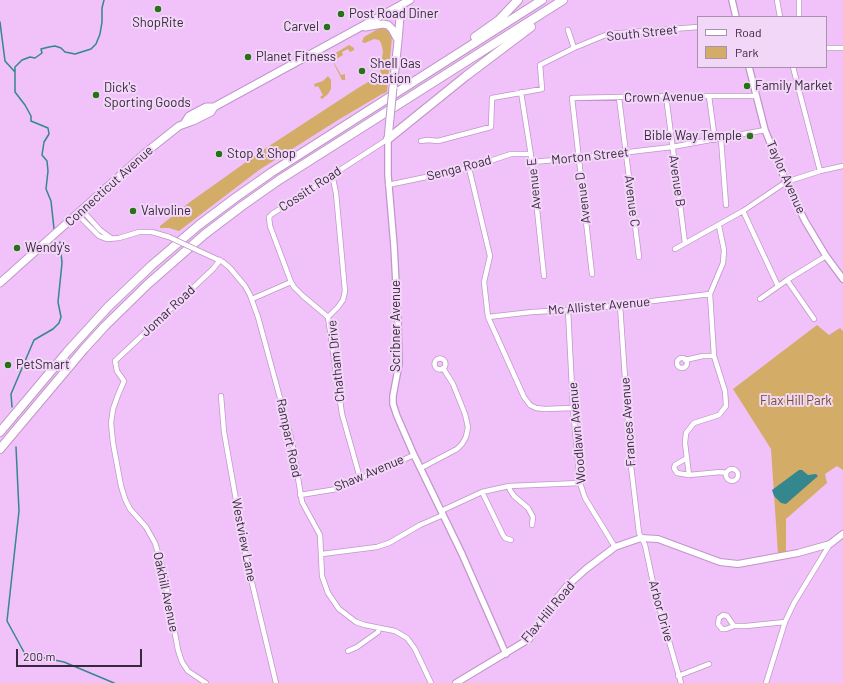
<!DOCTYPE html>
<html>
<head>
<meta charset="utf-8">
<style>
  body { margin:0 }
  #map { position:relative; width:843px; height:683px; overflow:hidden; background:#f0c2f9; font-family:Barlow,sans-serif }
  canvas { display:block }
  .legend { position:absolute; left:697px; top:16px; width:130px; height:52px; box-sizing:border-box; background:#f2d7f8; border:1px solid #a891ad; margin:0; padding:5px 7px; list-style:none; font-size:12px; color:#39283d }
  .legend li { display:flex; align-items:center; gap:8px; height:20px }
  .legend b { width:20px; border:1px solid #a891ad }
  .scale { position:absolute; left:16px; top:649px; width:126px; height:18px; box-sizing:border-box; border:2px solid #39283d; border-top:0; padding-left:5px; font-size:12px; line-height:14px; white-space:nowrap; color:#39283d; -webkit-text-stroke:3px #f2d7f8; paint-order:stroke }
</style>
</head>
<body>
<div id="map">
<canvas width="843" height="683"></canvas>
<ul class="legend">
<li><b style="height:5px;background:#fff"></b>Road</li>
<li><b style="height:11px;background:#d3ac67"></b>Park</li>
</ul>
<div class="scale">200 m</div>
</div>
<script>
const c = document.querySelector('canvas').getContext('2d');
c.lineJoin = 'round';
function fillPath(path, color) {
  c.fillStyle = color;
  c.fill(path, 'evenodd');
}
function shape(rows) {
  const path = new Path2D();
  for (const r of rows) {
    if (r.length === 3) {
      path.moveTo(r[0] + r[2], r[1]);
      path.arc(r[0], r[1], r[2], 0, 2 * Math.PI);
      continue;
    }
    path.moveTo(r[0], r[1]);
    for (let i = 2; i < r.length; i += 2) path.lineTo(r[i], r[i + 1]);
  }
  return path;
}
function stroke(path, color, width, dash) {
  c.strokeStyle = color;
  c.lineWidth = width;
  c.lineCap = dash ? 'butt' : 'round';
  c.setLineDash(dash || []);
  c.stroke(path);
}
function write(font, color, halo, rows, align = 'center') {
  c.font = font + ' Barlow,sans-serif';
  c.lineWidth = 4;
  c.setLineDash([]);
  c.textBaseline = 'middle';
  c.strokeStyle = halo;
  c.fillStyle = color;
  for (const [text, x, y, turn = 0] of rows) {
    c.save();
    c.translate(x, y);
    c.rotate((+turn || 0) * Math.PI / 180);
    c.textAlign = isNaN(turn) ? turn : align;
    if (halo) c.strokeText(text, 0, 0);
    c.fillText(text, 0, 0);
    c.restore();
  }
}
fillPath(shape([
  [383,28,388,31,392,37,387,92,382,94,338,120,259,170,179,231,169,228,160,228,160,226,190,202,263,150,358,88,380,75,383,51,381,43,379,40,374,39,365,43,362,42,364,37,378,29],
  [349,45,354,48,354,50,350,52,348,49,342,52,343,55,333,61,341,75,345,74,345,80,342,80,333,62,332,55,333,54,334,54],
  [328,76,331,80,331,89,328,94,322,99,320,97,323,95,318,86,315,87,314,84,323,81],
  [817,325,829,335,840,328,843,331,843,470,837,466,825,474,827,483,786,519,786,552,778,554,771,449,733,389]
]), '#d3ac67');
fillPath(shape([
  [799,470,802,470,808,475,816,474,818,476,786,504,781,503,774,496,772,490]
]), '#34878c');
stroke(shape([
  [0,22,5,61,15,72],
  [54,229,51,201,46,189,48,171,47,161,42,155,44,142,49,134,48,128,31,121,31,116,25,105,15,92,15,67,22,60,30,57,35,58,42,53,41,49,49,47,55,46,61,48,65,52,75,54,91,49,96,44,100,34,102,22,102,8,104,0],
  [12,407,11,394,34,340,53,329,59,323,61,317,58,302,62,263,60,242],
  [16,447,19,511,7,621,25,654,64,662,114,683]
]), '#34878c', 1.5);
const minor = shape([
  [777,0,780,17],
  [799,17,799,0],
  [568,30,574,48],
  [826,48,843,48],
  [793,67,820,171],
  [521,92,532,162,544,276],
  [666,96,685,243],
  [709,96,715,140],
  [619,98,639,257],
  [721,139,726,205],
  [421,141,428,140,438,141,491,127,492,98,542,89,540,65,574,48,608,34,698,27],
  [532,162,578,158,672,147,765,130],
  [469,168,490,256,484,282,488,317,524,397,530,405,536,408,545,409,573,408],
  [388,185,469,168,511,154,531,154],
  [82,210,100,230,111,238],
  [743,211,778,286],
  [77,214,99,236,104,238,108,239,119,238,139,232,152,232,169,237],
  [675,249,743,211,786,182,820,171,843,166],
  [199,251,223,262,230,268,245,286,250,295,258,317,292,442,302,502,320,535,322,576,328,593,339,609,356,622,365,625,395,631,407,638,415,649,431,683],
  [592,274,572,98,666,96,757,96],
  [787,280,814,319],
  [252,299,291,282],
  [760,299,787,280,826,256],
  [620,305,631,466,639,533,645,545,655,592,681,683],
  [568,310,573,408,580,483,585,498,615,547],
  [328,317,303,296,294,287,291,282,270,226,269,217,272,214,388,139],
  [328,317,342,414,360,478],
  [328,317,338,307,343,300,345,291,336,193,333,179,331,176],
  [488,317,532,312,587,309,710,294],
  [682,363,5],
  [440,364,5.5],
  [685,360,703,356,714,356],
  [221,396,224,432,247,562,276,683],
  [687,458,675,465,674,468,677,473,689,475,721,472,726,473],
  [421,468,457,449,462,444,466,437,468,427,465,414,453,384,443,368],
  [732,475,6],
  [689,475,685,443,686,433,694,423,719,415,726,406,725,391,714,356,710,294,723,263,724,250,719,226],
  [509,486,510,490,514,496,528,508,533,517,532,525],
  [482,492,503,535,505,538,511,540],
  [300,495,337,489,414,455],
  [441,511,482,492,509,486,580,483],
  [322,554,377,547,389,543,420,525,443,515],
  [734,626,727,616,723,615,719,618,718,624,722,629,726,629,734,626,746,626,785,622],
  [348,651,357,647,378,632,379,628],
  [678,676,709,664],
  [206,683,188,671,182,662,178,650,163,569,155,543,146,527,130,509,125,499,121,486,113,443,111,423,113,409,118,395,124,381,117,371,115,361,213,269,220,260],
  [766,683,785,622,794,603,830,544]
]);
const tertiary = shape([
  [732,0,736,17],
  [749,67,765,130,786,182,805,221,826,256,843,279],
  [388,139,388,175,394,246,398,322,399,364,393,396,393,404,397,416,414,455,462,554,506,654]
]);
const secondary = shape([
  [456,683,529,639,549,608,567,586,586,569,615,547,641,538,658,539,720,562,738,564,798,553,830,544,843,534]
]);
const primary = shape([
  [365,27,383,24,388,25,392,29,398,40],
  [393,88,398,41,401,5],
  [184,124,189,116,206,107,214,107],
  [388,139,390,118],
  [0,283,145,153,179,126,193,121,211,112,214,107,410,0]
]);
const motorway = shape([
  [475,37,499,20,518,0],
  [388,139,466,76,531,27],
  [0,432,67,352,108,307,152,265,199,225,235,198,272,172,542,0],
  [0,449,84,349,105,326,148,284,205,234,242,206,279,180,563,0]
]);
stroke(minor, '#c195ca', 6);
stroke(tertiary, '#c195ca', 8);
stroke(secondary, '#c195ca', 8);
stroke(primary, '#c195ca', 9);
stroke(motorway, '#c195ca', 10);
stroke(minor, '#fff', 4.5);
stroke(tertiary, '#fff', 5.5);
stroke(secondary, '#fff', 6);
stroke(primary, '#fff', 7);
stroke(motorway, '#fff', 8);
const minorBridge = shape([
  [169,237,199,251]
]);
const primaryBridge = shape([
  [390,118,393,88]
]);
stroke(minorBridge, '#c195ca', 6, []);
stroke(primaryBridge, '#c195ca', 9, []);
stroke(minorBridge, '#fff', 4.5);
stroke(primaryBridge, '#fff', 7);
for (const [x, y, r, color] of [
  [158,9,4,"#277216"],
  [341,14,4,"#277216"],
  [327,27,4,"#277216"],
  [248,57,4,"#277216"],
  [362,71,4,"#277216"],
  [747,86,4,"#277216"],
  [96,95,4,"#277216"],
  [750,136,4,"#277216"],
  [219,154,4,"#277216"],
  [133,211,4,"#277216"],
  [17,248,4,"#277216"],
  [8,365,4,"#277216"]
]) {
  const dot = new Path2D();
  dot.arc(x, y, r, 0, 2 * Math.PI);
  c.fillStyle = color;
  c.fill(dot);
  stroke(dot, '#f2d7f8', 1.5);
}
write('13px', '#39283d', '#f2d7f8', [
  ["Post Road Diner",349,14],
  ["ShopRite",158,23,"center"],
  ["Carvel",319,27,"right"],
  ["Planet Fitness",256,57],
  ["Shell Gas",370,64],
  ["Station",370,79],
  ["Family Market",755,86],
  ["Dick's",104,88],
  ["Sporting Goods",104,103],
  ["Bible Way Temple",742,136,"right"],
  ["Stop & Shop",227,154],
  ["Valvoline",141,211],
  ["Wendy's",25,248],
  ["PetSmart",16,365]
], 'left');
write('13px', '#39283d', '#f2d7f8', [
  ["South Street",642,33,-6],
  ["Crown Avenue",664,97,-1],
  ["Morton Street",590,156,-6],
  ["Senga Road",459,168,-15],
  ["Taylor Avenue",786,177,66],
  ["Avenue B",677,181,82],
  ["Avenue E",534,184,-96],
  ["Connecticut Avenue",109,186,-42],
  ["Cossitt Road",310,189,-33],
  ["Avenue D",583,198,-97],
  ["Avenue C",632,201,83],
  ["Mc Allister Avenue",599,306,-5],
  ["Jomar Road",168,311,-43],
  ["Scribner Avenue",396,326,-90],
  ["Chatham Drive",336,361,-96],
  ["Frances Avenue",628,422,-94],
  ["Woodlawn Avenue",577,433,-95],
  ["Rampart Road",289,438,78],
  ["Shaw Avenue",369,473,-23],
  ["Westview Lane",244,540,79],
  ["Oakhill Avenue",166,592,78],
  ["Arbor Drive",661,611,75],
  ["Flax Hill Road",548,612,-50]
]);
write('13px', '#6d521e', '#f2d7f8', [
  ["Flax Hill Park",796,401]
]);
</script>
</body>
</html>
